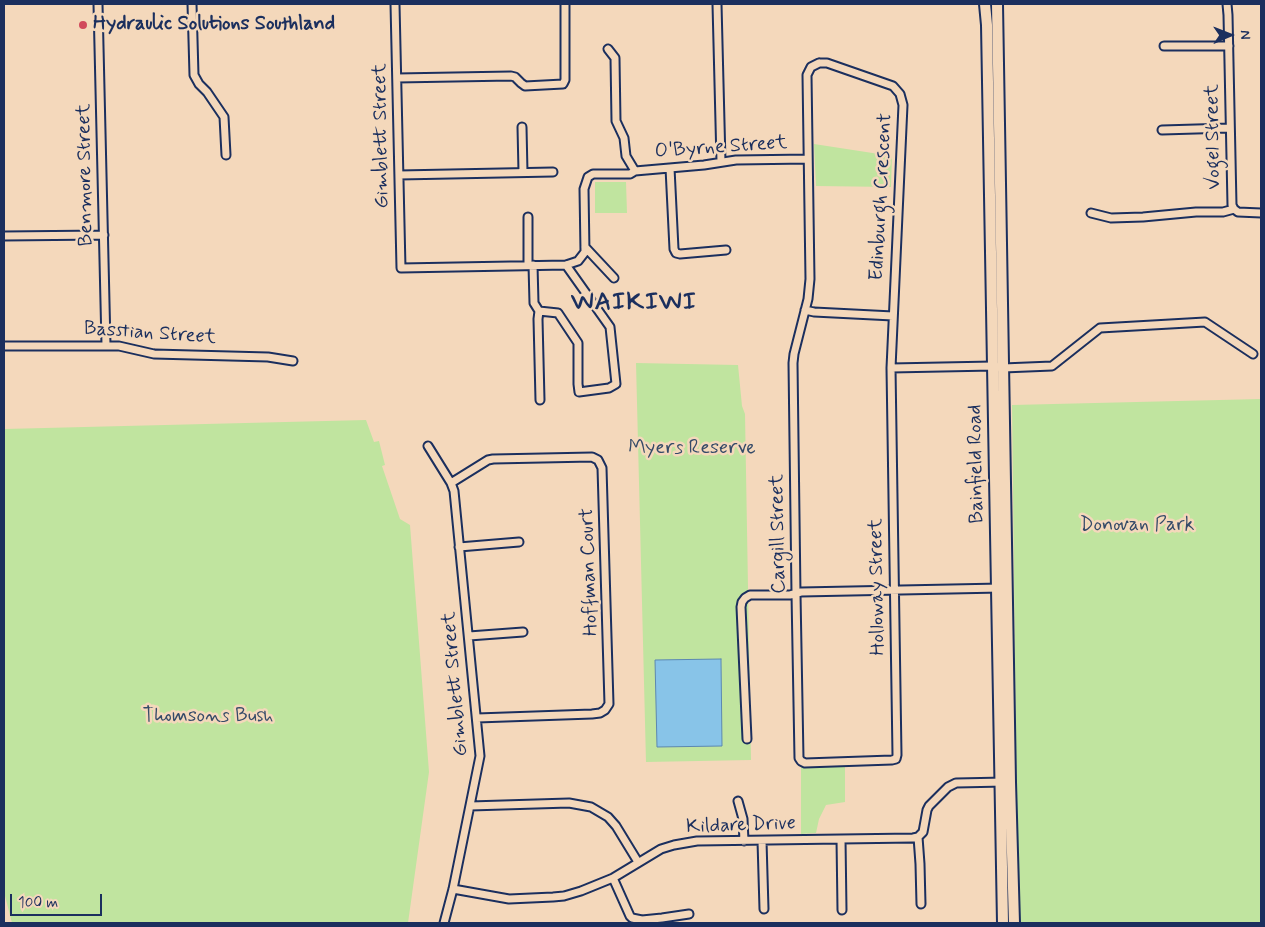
<!DOCTYPE html>
<html>
<head>
<meta charset="utf-8">
<style>
  body { margin:0 }
  #map { position:relative; width:1265px; height:927px; overflow:hidden; background:#f4d8bb; font-family:Mynerve,sans-serif }
  canvas { display:block }
  .frame { position:absolute; inset:0; border:5px solid #1b2f5e; pointer-events:none }
  .north { position:absolute; left:1205px; top:10px; width:50px; height:50px; -webkit-text-stroke:4px #f4d8bb; paint-order:stroke; rotate:89deg; font-size:14px; font-weight:700; line-height:20px; text-align:center; color:#1b2f5e }
  .north::after { content:''; display:block; margin:auto; width:18px; height:22px; background:#1b2f5e; clip-path:polygon(50% 0,100% 100%,50% 72%,0 100%) }
  .scale { position:absolute; left:10px; top:894px; width:92px; height:22px; box-sizing:border-box; border:2px solid #1b2f5e; border-top:0; padding-left:6px; font-size:15px; line-height:18px; white-space:nowrap; color:#1b2f5e; -webkit-text-stroke:4px #f4d8bb; paint-order:stroke }
</style>
</head>
<body>
<div id="map">
<canvas width="1265" height="927"></canvas>
<div class="frame"></div>
<div class="north">N</div>
<div class="scale">100 m</div>
</div>
<script>
const c = document.querySelector('canvas').getContext('2d');
c.lineJoin = 'round';
function fillPath(path, color) {
  c.fillStyle = color;
  c.fill(path, 'evenodd');
}
function shape(rows) {
  const path = new Path2D();
  for (const r of rows) {
    path.moveTo(r[0], r[1]);
    for (let i = 2; i < r.length; i += 2) path.lineTo(r[i], r[i + 1]);
  }
  return path;
}
function stroke(path, color, width, dash) {
  c.strokeStyle = color;
  c.lineWidth = width;
  c.lineCap = dash ? 'butt' : 'round';
  c.setLineDash(dash || []);
  c.stroke(path);
}
function write(font, color, halo, rows, align = 'center') {
  c.font = font + ' Mynerve,sans-serif';
  c.lineWidth = 5;
  c.setLineDash([]);
  c.textBaseline = 'middle';
  c.strokeStyle = halo;
  c.fillStyle = color;
  for (const [text, x, y, turn = 0] of rows) {
    c.save();
    c.translate(x, y);
    c.rotate((+turn || 0) * Math.PI / 180);
    c.textAlign = isNaN(turn) ? turn : align;
    if (halo) c.strokeText(text, 0, 0);
    c.fillText(text, 0, 0);
    c.restore();
  }
}
fillPath(shape([
  [814,144,892,156,891,187,816,186],
  [595,182,626,182,627,213,595,213],
  [636,363,738,365,742,406,745,414,751,760,646,762],
  [1261,399,1261,923,1018,923,1012,405],
  [366,420,374,442,379,441,385,465,382,466,400,519,410,525,429,772,408,923,12,923,4,892,4,429],
  [801,766,845,766,845,802,826,805,819,819,816,833,801,834]
]), '#c0e49f');
const water = shape([
  [721,659,722,746,657,747,655,660,721,659]
]);
fillPath(water, '#88c4e8');
stroke(water, '#5c88b1', 1);
const minor = shape([
  [98,4,106,345],
  [192,4,194,75,199,84,207,92,224,117,226,155],
  [395,4,401,268,566,265,578,261,585,252,584,189,588,177,593,174,630,174,635,171,704,165,736,160,808,159],
  [717,4,721,162],
  [1227,4,1228,15,1232,205,1234,209],
  [1164,46,1229,46],
  [608,49,615,58,616,121,624,138,626,156,635,171],
  [819,63,827,63,893,86,900,94,903,105,891,368,897,755,896,759,892,760,805,763,801,761,799,758,796,594,793,363,794,354,808,299,810,279,807,75,811,67,819,63],
  [397,78,511,76,515,77,521,83,525,86,563,84,565,80,565,4],
  [522,127,523,172],
  [1162,130,1230,128],
  [670,168,674,249,676,253,680,254,726,250],
  [399,175,553,172],
  [1091,213,1111,218,1143,217,1196,212,1223,212,1234,209,1238,212,1261,213],
  [4,236,104,235],
  [585,247,614,278],
  [528,265,528,217],
  [533,265,534,303,539,311,538,319,540,400],
  [805,310,814,312,893,316],
  [539,311,558,313,578,343,578,384,579,392,609,388,616,384,610,327,566,265],
  [4,346,119,346,154,354,268,357,293,361],
  [891,368,993,366,1003,368,1052,366,1100,328,1205,322,1253,354],
  [428,446,451,483,454,491,480,756,453,889,444,923],
  [451,483,488,460,493,459,592,457,598,460,602,468,609,704,605,710,600,713,592,714,477,718],
  [459,547,519,542],
  [469,636,523,632],
  [747,739,741,607,742,602,745,598,750,595,790,595,801,592,1001,588],
  [738,801,743,819,744,841],
  [470,806,569,803,591,807,608,817,616,826,638,862],
  [918,837,920,864,921,904],
  [841,839,842,910],
  [762,841,764,909],
  [613,878,630,916,632,918,642,920,662,918,689,914],
  [453,889,509,899,553,897,564,896,581,891,613,878,661,849,674,845,697,841,913,838,918,837,923,832,927,810,929,806,948,787,956,783,1005,782]
]);
const secondary = shape([
  [985,4,987,25,993,366,1003,923],
  [997,4,1010,782,1014,923]
]);
stroke(minor, '#1b2f5e', 11);
stroke(secondary, '#1b2f5e', 14);
stroke(minor, '#f4d8bb', 7);
stroke(secondary, '#f4d8bb', 10);
for (const [x, y, r, color] of [
  [83,25,5,"#d1495b"]
]) {
  const dot = new Path2D();
  dot.arc(x, y, r, 0, 2 * Math.PI);
  c.fillStyle = color;
  c.fill(dot);
  stroke(dot, '#f4d8bb', 2);
}
write('bold 20px', '#1b2f5e', '#f4d8bb', [
  ["Hydraulic Solutions Southland",93,25]
], 'left');
write('20px', '#1b2f5e', '#f4d8bb', [
  ["Gimblett Street",382,136,-91],
  ["Vogel Street",1214,137,-91],
  ["O'Byrne Street",721,148,-4],
  ["Benmore Street",86,175,-91],
  ["Edinburgh Crescent",882,197,-87],
  ["Basstian Street",150,334,4],
  ["Bainfield Road",977,464,-91],
  ["Cargill Street",779,534,-91],
  ["Hoffman Court",590,572,-92],
  ["Holloway Street",878,587,-91],
  ["Gimblett Street",456,684,-95],
  ["Kildare Drive",741,826,-2]
]);
write('20px', '#344a68', '#f4d8bb', [
  ["Myers Reserve",692,449],
  ["Donovan Park",1137,526],
  ["Thomsons Bush",208,717]
]);
c.letterSpacing = '1px';
write('bold 25px', '#1b2f5e', '#f4d8bb', [
  ["WAIKIWI",634,304]
]);
c.letterSpacing = '0px';
</script>
</body>
</html>
